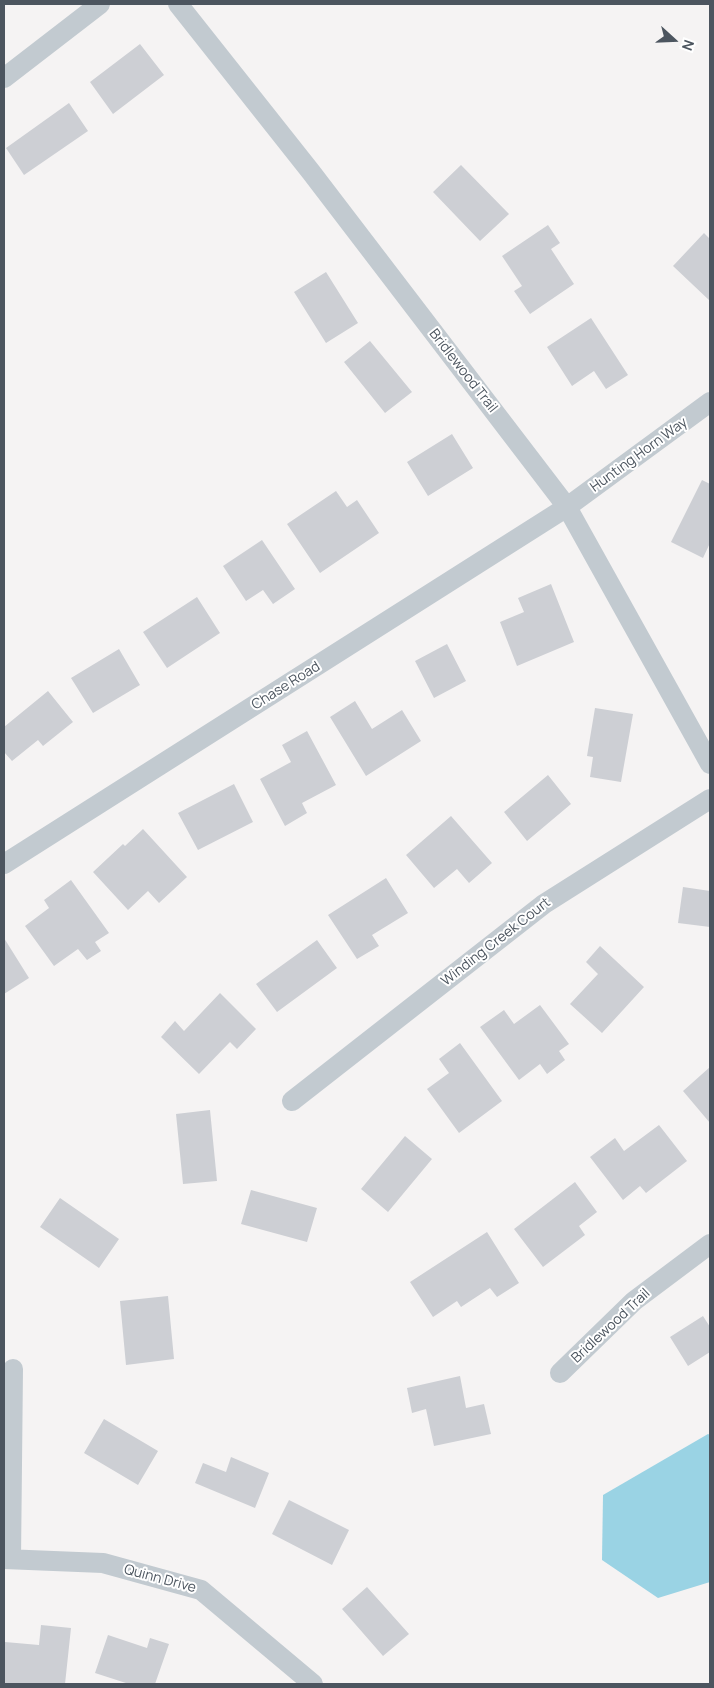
<!DOCTYPE html>
<html>
<head>
<meta charset="utf-8">
<style>
  body { margin:0 }
  #map { position:relative; width:714px; height:1688px; overflow:hidden; background:#f5f3f3; font-family:Manrope,sans-serif }
  canvas { display:block }
  .frame { position:absolute; inset:0; border:5px solid #4c555f; pointer-events:none }
  .north { position:absolute; left:649px; top:15px; width:50px; height:50px; -webkit-text-stroke:4px #fff; paint-order:stroke; rotate:110deg; font-size:14px; font-weight:700; line-height:20px; text-align:center; color:#4c555f }
  .north::after { content:''; display:block; margin:auto; width:18px; height:22px; background:#4c555f; clip-path:polygon(50% 0,100% 100%,50% 72%,0 100%) }
</style>
</head>
<body>
<div id="map">
<canvas width="714" height="1688"></canvas>
<div class="frame"></div>
<div class="north">N</div>
</div>
<script>
const c = document.querySelector('canvas').getContext('2d');
c.lineJoin = 'round';
function fillPath(path, color) {
  c.fillStyle = color;
  c.fill(path, 'evenodd');
}
function shape(rows) {
  const path = new Path2D();
  for (const r of rows) {
    path.moveTo(r[0], r[1]);
    for (let i = 2; i < r.length; i += 2) path.lineTo(r[i], r[i + 1]);
  }
  return path;
}
function stroke(path, color, width, dash) {
  c.strokeStyle = color;
  c.lineWidth = width;
  c.lineCap = dash ? 'butt' : 'round';
  c.setLineDash(dash || []);
  c.stroke(path);
}
function write(font, color, halo, rows, align = 'center') {
  c.font = font + ' Manrope,sans-serif';
  c.lineWidth = 4;
  c.setLineDash([]);
  c.textBaseline = 'middle';
  c.strokeStyle = halo;
  c.fillStyle = color;
  for (const [text, x, y, turn = 0] of rows) {
    c.save();
    c.translate(x, y);
    c.rotate((+turn || 0) * Math.PI / 180);
    c.textAlign = isNaN(turn) ? turn : align;
    if (halo) c.strokeText(text, 0, 0);
    c.fillText(text, 0, 0);
    c.restore();
  }
}
fillPath(shape([
  [708,1434,710,1435,710,1582,658,1598,602,1560,603,1495]
]), '#9ad3e4');
fillPath(shape([
  [140,44,164,75,113,114,90,82],
  [69,103,88,131,24,175,6,148],
  [461,165,509,214,480,241,433,192],
  [548,225,560,243,551,249,574,284,530,314,514,291,522,286,502,256],
  [704,233,710,239,710,301,673,266],
  [326,272,358,323,326,343,294,292],
  [591,318,628,375,606,389,594,371,572,386,547,347],
  [370,341,412,392,385,413,344,362],
  [452,434,473,468,428,496,407,462],
  [702,480,710,484,710,543,703,558,671,542],
  [336,491,347,507,357,500,379,533,320,573,287,524],
  [262,540,295,589,273,604,263,590,246,601,223,566],
  [551,584,574,642,517,666,500,622,524,612,518,598],
  [197,597,220,633,167,668,143,632],
  [447,644,466,681,434,698,415,661],
  [119,649,140,685,93,713,71,678],
  [48,691,73,722,43,746,38,740,12,761,4,752,4,727],
  [355,701,372,729,402,710,421,741,366,776,330,717],
  [595,708,633,714,621,782,590,777,593,757,587,756],
  [307,731,336,785,302,803,307,813,285,826,260,779,291,762,282,745],
  [548,775,571,804,527,841,504,812],
  [234,784,253,822,198,850,178,813],
  [451,816,492,863,469,883,457,869,434,888,406,855],
  [143,829,187,877,159,903,148,891,128,910,93,872,123,844,125,846],
  [386,878,408,913,372,935,379,946,357,959,328,915],
  [71,880,109,933,95,942,101,951,87,960,78,949,54,966,25,926,49,908,44,900],
  [683,887,710,891,710,927,678,923],
  [4,938,29,978,4,994],
  [317,940,337,968,277,1012,256,984],
  [600,946,644,987,602,1033,570,1004,598,974,586,962],
  [220,993,256,1029,237,1049,230,1042,199,1074,161,1037,175,1021,184,1031],
  [540,1005,569,1044,559,1051,565,1060,547,1074,540,1064,519,1080,480,1027,504,1010,514,1024],
  [460,1043,502,1101,459,1133,427,1089,449,1073,439,1059],
  [710,1067,710,1123,683,1091],
  [210,1110,217,1181,183,1184,176,1114],
  [659,1125,687,1161,646,1193,640,1186,623,1200,590,1157,615,1138,624,1151],
  [405,1136,432,1159,388,1212,361,1189],
  [575,1182,597,1212,579,1226,585,1235,543,1267,514,1229],
  [251,1190,317,1208,307,1242,241,1224],
  [60,1198,119,1239,99,1268,40,1227],
  [487,1232,519,1283,497,1297,490,1288,461,1307,457,1301,433,1317,410,1282],
  [168,1296,174,1359,126,1365,120,1301],
  [703,1316,710,1327,710,1352,688,1366,670,1337],
  [460,1376,466,1408,484,1404,491,1434,434,1446,426,1409,412,1413,407,1388],
  [104,1419,158,1451,138,1485,84,1453],
  [231,1457,269,1473,255,1508,195,1483,203,1463,226,1472],
  [289,1500,349,1530,332,1565,272,1534],
  [367,1587,409,1634,383,1656,342,1609],
  [41,1625,71,1628,65,1684,36,1683,36,1684,4,1684,5,1642,39,1645],
  [108,1635,147,1648,150,1638,169,1644,155,1684,129,1684,95,1673]
]), '#cdcfd4');
stroke(shape([
  [178,4,311,172,567,507,710,764],
  [4,78,100,4],
  [4,864,567,507,710,402],
  [292,1101,544,904,710,799],
  [560,1373,634,1301,710,1244],
  [4,1559,103,1563,201,1590,313,1684],
  [11,1559,13,1369]
]), '#c2cad0', 20);
write('14px', '#4c555f', '#fff', [
  ["Bridlewood Trail",463,371,52],
  ["Hunting Horn Way",639,455,-36],
  ["Chase Road",286,686,-32],
  ["Winding Creek Court",496,942,-38],
  ["Bridlewood Trail",611,1326,-43],
  ["Quinn Drive",160,1579,15]
]);
</script>
</body>
</html>
